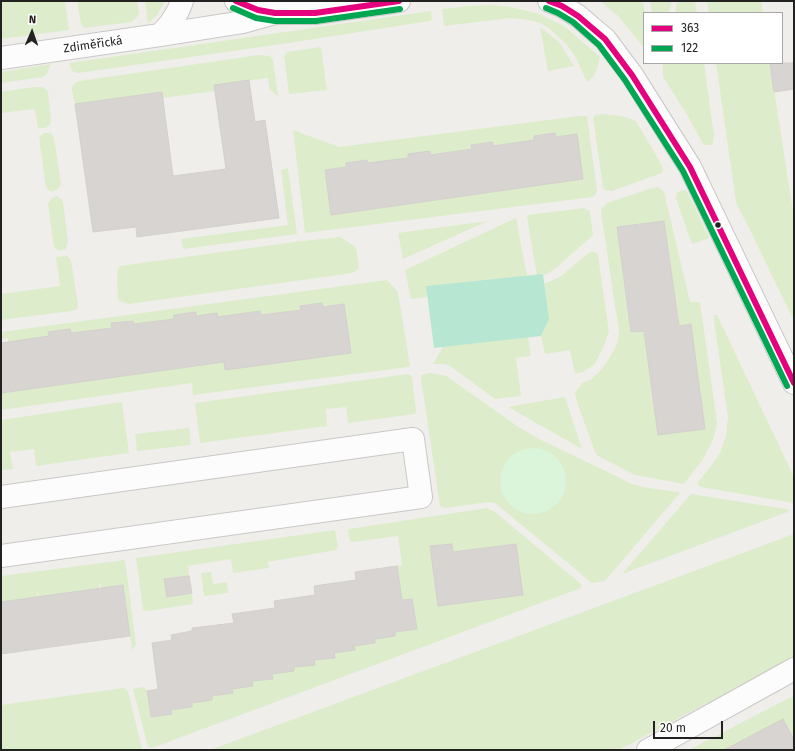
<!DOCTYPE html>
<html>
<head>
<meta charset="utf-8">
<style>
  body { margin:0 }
  #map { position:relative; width:795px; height:751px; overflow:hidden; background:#f0eeeb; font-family:"Fira Sans",sans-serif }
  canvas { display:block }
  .frame { position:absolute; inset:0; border:2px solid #222; pointer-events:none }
  .legend { position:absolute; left:643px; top:12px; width:140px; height:52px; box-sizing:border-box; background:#fff; border:1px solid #a7a7a7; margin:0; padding:5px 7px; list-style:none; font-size:12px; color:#222 }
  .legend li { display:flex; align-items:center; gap:8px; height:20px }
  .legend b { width:20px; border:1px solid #a7a7a7 }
  .north { position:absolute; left:12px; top:12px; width:40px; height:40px; -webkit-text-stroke:3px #fff; paint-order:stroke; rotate:2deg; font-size:11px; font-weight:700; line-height:16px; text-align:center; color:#222 }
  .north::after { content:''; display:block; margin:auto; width:14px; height:18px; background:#222; clip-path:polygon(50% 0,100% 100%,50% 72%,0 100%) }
  .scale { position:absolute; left:653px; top:721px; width:70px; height:18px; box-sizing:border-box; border:2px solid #222; border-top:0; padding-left:5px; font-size:12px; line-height:14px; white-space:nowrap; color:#222; -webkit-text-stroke:3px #fff; paint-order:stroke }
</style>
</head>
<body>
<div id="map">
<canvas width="795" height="751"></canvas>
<div class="frame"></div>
<ul class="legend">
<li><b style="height:5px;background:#e5007d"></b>363</li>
<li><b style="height:5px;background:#00a651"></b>122</li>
</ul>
<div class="north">N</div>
<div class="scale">20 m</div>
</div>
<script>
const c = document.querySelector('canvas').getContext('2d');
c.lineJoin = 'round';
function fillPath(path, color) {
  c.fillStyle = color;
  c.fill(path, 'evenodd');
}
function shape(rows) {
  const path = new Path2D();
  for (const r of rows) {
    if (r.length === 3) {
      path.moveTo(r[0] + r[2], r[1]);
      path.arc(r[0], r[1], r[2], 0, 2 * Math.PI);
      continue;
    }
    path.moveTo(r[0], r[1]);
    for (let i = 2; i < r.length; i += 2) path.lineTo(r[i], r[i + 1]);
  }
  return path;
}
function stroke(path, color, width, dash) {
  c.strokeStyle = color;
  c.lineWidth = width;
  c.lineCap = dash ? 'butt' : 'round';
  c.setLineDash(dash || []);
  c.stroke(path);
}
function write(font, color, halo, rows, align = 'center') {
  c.font = font + ' "Fira Sans",sans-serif';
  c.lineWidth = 3.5;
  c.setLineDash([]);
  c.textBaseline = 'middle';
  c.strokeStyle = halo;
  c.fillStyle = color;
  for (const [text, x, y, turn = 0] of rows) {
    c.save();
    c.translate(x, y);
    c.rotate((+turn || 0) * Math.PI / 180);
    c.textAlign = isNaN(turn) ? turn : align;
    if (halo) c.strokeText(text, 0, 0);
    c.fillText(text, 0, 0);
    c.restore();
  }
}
fillPath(shape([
  [1,1,65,1,69,30,1,39],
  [77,1,137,1,139,12,137,17,131,22,84,28,81,24],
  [145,1,165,1,157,15,148,23],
  [600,1,643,1,645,13,644,48,618,16],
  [650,1,672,1,669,13,652,13],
  [677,1,695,1,697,13,675,13],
  [707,1,761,1,763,13,709,13],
  [493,5,511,7,539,14,564,26,600,57,598,65,594,76,587,82,576,58,566,44,549,28,540,23,529,20,511,18,444,26,442,9,468,6],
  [431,11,432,19,430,21,282,44,78,73,72,71,69,63],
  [540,27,559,42,574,66,548,71],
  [321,47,327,90,289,94,284,55,287,52],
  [259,55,270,56,273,60,278,96,270,90,268,78,215,85,215,91,163,98,162,92,75,104,72,90,72,87,76,82,80,81],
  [663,63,704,63,714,135,713,143,711,145,705,145,702,142,686,113,663,77],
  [716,63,770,63,794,218,794,321,749,228,736,203],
  [51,64,47,74,43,77,1,83,1,72],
  [34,87,42,87,48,91,51,122,49,126,45,128,38,128,35,109,1,113,1,92],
  [602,114,622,116,636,121,661,164,663,169,662,173,612,191,605,190,603,188,593,118,595,115],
  [579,116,587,116,597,191,595,195,593,197,305,233,293,130,339,147],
  [555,133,556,137,520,188,331,215,325,170,346,167,346,163,367,160,368,164,408,159,430,151,430,155,472,149,471,145,492,142,494,146,534,140,534,136],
  [44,133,51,133,54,138,61,184,58,189,52,192,46,188,39,137],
  [288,168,297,234,183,249,181,239,288,225,281,170],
  [658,187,664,192,690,302,700,302,717,423,714,437,704,458,684,484,635,475,598,456,595,452,577,402,575,393,582,383,590,380,597,374,604,366,613,352,618,340,619,332,601,212,602,208,607,203,649,189],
  [664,221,679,326,691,324,701,397,697,398,702,407,705,429,659,435,648,362,651,352,647,352,644,331,631,332,621,259,624,249,620,249,617,227],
  [685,190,688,193,709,238,692,244,676,199,677,193,680,191],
  [57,196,61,199,63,202,68,241,66,249,60,251,56,249,54,247,48,204,52,198],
  [584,208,590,211,593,235,556,268,547,274,537,275,527,218,528,215],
  [516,218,527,276,427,286,427,297,411,299,405,270],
  [488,221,403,259,398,233],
  [340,237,356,247,359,268,355,272,346,274,129,304,122,302,118,299,117,272,120,266,294,242],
  [590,252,595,252,598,255,609,332,603,348,594,365,583,372,575,374,570,350,545,354,541,336,549,319,544,284,561,276],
  [67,256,71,260,78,305,77,309,71,311,1,320,1,294,60,286,56,257],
  [387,280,398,292,410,366,408,367,193,395,192,383,1,410,1,393,224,362,225,370,344,304,323,307,322,303,301,306,301,310,261,315,260,311,239,314,218,321,217,313,196,316,195,312,174,315,174,319,134,324,133,321,112,323,112,328,71,333,70,329,48,332,49,336,8,342,8,338,1,339,1,332],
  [714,315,717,315,794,477,794,503,701,487,698,485,698,482,708,470,720,453,726,436,728,416,714,322],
  [528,337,531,356,516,358,521,396,495,399,450,366,444,364,433,364,443,347],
  [430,373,443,375,448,377,517,426,539,439,614,475,632,484,648,488,679,492,679,494,605,581,592,583,495,503,489,502,445,508,440,506,421,379,421,375],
  [408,374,412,376,416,411,415,414,348,423,346,407,326,409,327,426,200,443,195,403],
  [565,397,582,449,508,407],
  [122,402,129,453,36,466,34,449,10,452,13,469,1,470,1,420],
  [189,428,191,445,137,451,135,434],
  [691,494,786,509,790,511,622,574],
  [487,508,495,512,581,584,581,588,152,748,148,747,133,689,142,687,146,689,151,717,172,714,171,710,192,707,192,703,212,700,212,696,233,693,232,689,253,686,252,681,273,679,272,674,294,671,294,667,314,665,314,660,334,658,334,653,355,650,354,646,375,643,375,639,395,636,395,632,416,629,412,599,402,600,397,566,402,565,398,536,353,542,349,540,348,532,349,529],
  [452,544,453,552,515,544,522,595,439,606,430,547],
  [335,530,338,546,336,550,268,562,269,568,233,573,231,559,188,566,189,576,165,579,167,597,192,593,193,604,148,611,143,610,136,558],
  [794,534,794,657,731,690,727,697,719,704,707,703,619,750,210,750],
  [125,560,136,645,132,650,123,585,101,588,100,584,99,584,99,588,39,597,38,592,37,592,38,597,1,602,1,576],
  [211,572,213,584,227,582,228,593,204,596,201,573],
  [124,688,128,692,142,748,142,750,1,750,1,705],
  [794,696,794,750,689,750,791,697]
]), '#ddeccb');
fillPath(shape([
  [533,481,33]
]), '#daf5da');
fillPath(shape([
  [543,274,549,319,541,336,434,348,426,286]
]), '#b7e6d2');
const building = shape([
  [770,63,794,63,794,89,774,92,770,63],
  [249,80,255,122,265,120,279,218,137,237,136,227,93,232,75,104,162,92,173,176,226,169,214,85,249,80],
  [555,133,556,137,577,134,583,179,331,215,325,170,346,167,346,163,367,160,368,163,408,158,408,154,430,151,430,155,472,149,471,145,493,142,493,146,514,143,534,140,534,136,555,133],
  [664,221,679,326,691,324,705,429,658,435,644,331,631,332,617,227,664,221],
  [322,303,323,307,344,304,351,353,225,370,224,362,1,393,1,343,49,336,48,332,70,329,71,333,112,328,111,323,133,321,134,324,174,319,174,315,196,312,196,316,217,313,218,317,260,311,261,315,301,310,300,306,322,303],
  [452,544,453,552,516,544,523,595,438,606,430,546,452,544],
  [397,566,402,600,412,599,417,629,395,632,395,636,375,639,375,643,354,646,355,650,334,653,335,658,314,660,315,665,294,667,294,671,272,674,273,679,252,681,253,686,232,689,233,693,212,696,212,700,192,703,192,707,171,710,172,714,151,717,147,691,158,689,152,643,172,640,171,635,192,631,192,628,234,623,232,614,275,608,274,601,315,595,314,586,356,580,355,572,397,566],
  [189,576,192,593,167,597,164,579,189,576],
  [123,585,130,636,1,654,1,602,123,585],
  [783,719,794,740,794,750,724,750,783,719]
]);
fillPath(building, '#d7d4d2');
stroke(building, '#d3d0cc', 1);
const minor = shape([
  [160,35,170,24,178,11,182,1],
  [1,58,160,35,243,22,275,13],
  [1,497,413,439,421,497,1,556],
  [648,750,794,669]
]);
const tertiary = shape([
  [236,1,258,10,275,13,315,13,399,1],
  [549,1,562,6,578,16,593,29,605,39,632,75,690,167,794,383]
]);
stroke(minor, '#c9c8c7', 24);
stroke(tertiary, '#c9c8c7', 24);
stroke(minor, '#fdfcfc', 22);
stroke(tertiary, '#fdfcfc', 22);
stroke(shape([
  [236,1,258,10,275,13,315,13,399,1],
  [549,1,562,6,578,16,605,39,632,75,690,167,794,383]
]), '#e5007d', 6);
stroke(shape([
  [233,8,256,18,275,21,316,21,400,9],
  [546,8,558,13,573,22,599,45,625,80,683,171,787,386]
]), '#00a651', 6);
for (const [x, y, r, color] of [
  [718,225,3.5,"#222"]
]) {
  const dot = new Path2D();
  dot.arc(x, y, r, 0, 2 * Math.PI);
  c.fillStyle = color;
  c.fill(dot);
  stroke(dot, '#fff', 1.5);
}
write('12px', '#222', '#fff', [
  ["Zdiměřická",93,45,-8]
]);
</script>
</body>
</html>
